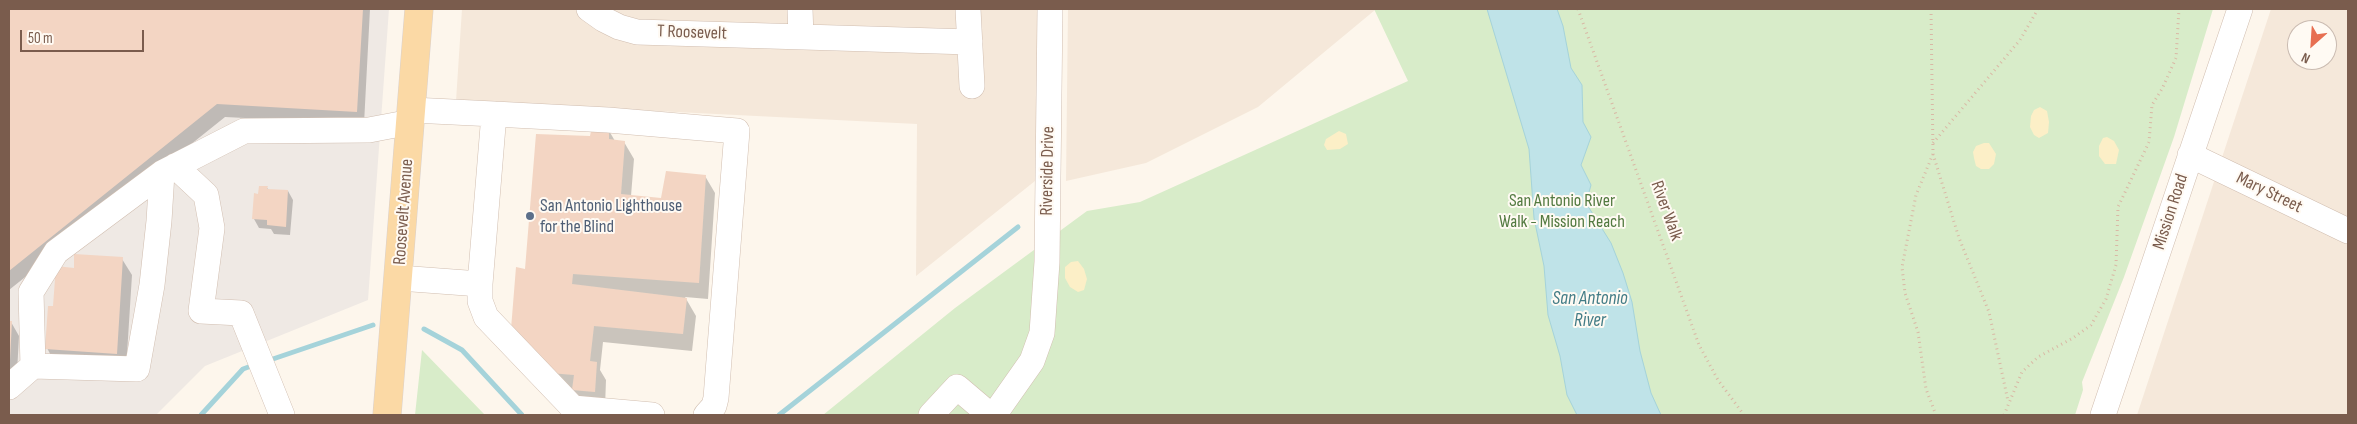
<!DOCTYPE html>
<html>
<head>
<meta charset="utf-8">
<style>
  body { margin:0 }
  #map { position:relative; width:2357px; height:424px; overflow:hidden; background:#fdf6ec; font-family:"Sofia Sans Condensed",sans-serif }
  canvas { display:block }
  .frame { position:absolute; inset:0; border:10px solid #7a5c4d; pointer-events:none }
  .north { position:absolute; left:2287px; top:20px; width:50px; height:50px; box-sizing:border-box; background:#fffaf3; border:1px solid #cabbb1; border-radius:50%; rotate:206deg; font-size:14px; font-weight:700; line-height:20px; text-align:center; color:#7a5c4d }
  .north::after { content:''; display:block; margin:auto; width:18px; height:22px; background:#e76f51; clip-path:polygon(50% 0,100% 100%,50% 72%,0 100%) }
  .scale { position:absolute; left:20px; top:30px; width:124px; height:22px; box-sizing:border-box; border:2px solid #7a5c4d; border-top:0; padding-left:6px; font-size:15px; line-height:18px; white-space:nowrap; color:#7a5c4d; -webkit-text-stroke:4px #fffaf3; paint-order:stroke }
</style>
</head>
<body>
<div id="map">
<canvas width="2357" height="424"></canvas>
<div class="frame"></div>
<div class="north">N</div>
<div class="scale">50 m</div>
</div>
<script>
const c = document.querySelector('canvas').getContext('2d');
c.lineJoin = 'round';
function fillPath(path, color) {
  c.fillStyle = color;
  c.fill(path, 'evenodd');
}
function shape(rows) {
  const path = new Path2D();
  for (const r of rows) {
    path.moveTo(r[0], r[1]);
    for (let i = 2; i < r.length; i += 2) path.lineTo(r[i], r[i + 1]);
  }
  return path;
}
function stroke(path, color, width, dash) {
  c.strokeStyle = color;
  c.lineWidth = width;
  c.lineCap = dash ? 'butt' : 'round';
  c.setLineDash(dash || []);
  c.stroke(path);
}
function write(font, color, halo, rows, align = 'center') {
  c.font = font + ' "Sofia Sans Condensed",sans-serif';
  c.lineWidth = 4;
  c.setLineDash([]);
  c.textBaseline = 'middle';
  c.strokeStyle = halo;
  c.fillStyle = color;
  for (const [text, x, y, turn = 0] of rows) {
    c.save();
    c.translate(x, y);
    c.rotate((+turn || 0) * Math.PI / 180);
    c.textAlign = isNaN(turn) ? turn : align;
    if (halo) c.strokeText(text, 0, 0);
    c.fillText(text, 0, 0);
    c.restore();
  }
}
fillPath(shape([
  [462,9,1039,9,1035,181,916,276,917,124,456,101],
  [1068,9,1374,9,1375,10,1258,107,1146,163,1066,181],
  [2271,9,2348,9,2348,415,2137,415],
  [2297,30,2327,30,2327,60,2297,60]
]), '#f5e8da');
fillPath(shape([
  [9,9,389,9,368,300,205,366,156,415,9,415]
]), '#efe9e4');
fillPath(shape([
  [1374,9,2213,9,2174,137,2124,277,2082,382,2083,390,2075,415,823,415,955,308,1087,211,1140,202,1408,81],
  [422,350,485,415,415,415]
]), '#d8ecc9');
fillPath(shape([
  [2040,107,2047,111,2049,122,2048,133,2039,138,2034,135,2030,127,2031,116,2034,110],
  [1339,131,1346,134,1348,144,1340,149,1327,150,1324,145,1326,139],
  [2107,137,2114,141,2119,150,2116,164,2105,164,2099,156,2099,146,2103,138],
  [1984,143,1989,143,1996,154,1994,164,1989,169,1981,169,1976,166,1974,158,1973,152,1976,146],
  [1078,261,1084,269,1087,279,1084,290,1078,292,1070,287,1065,278,1065,267,1071,262]
]), '#fcefc7');
const water = shape([
  [1487,9,1557,9,1563,26,1571,68,1582,85,1583,122,1591,137,1581,165,1591,185,1586,203,1611,243,1623,273,1632,302,1640,351,1651,393,1661,415,1577,415,1567,395,1560,356,1548,315,1544,266,1534,218,1529,149,1487,9]
]);
fillPath(water, '#bfe3e8');
stroke(water, '#a5d3da', 1);
fillPath(shape([
  [9,9,370,9,364,124,225,117,9,290],
  [608,129,615,141,624,142,634,159,631,196,663,199,705,176,715,193,708,299,685,297,696,316,692,351,603,342,600,370,606,380,605,408,583,406,574,391,560,390,526,270,591,138],
  [267,188,269,190,288,191,293,200,290,235,274,234,271,229,259,228,254,219,260,195],
  [122,259,132,275,126,370,56,365,47,348,55,307,75,269],
  [9,322,11,322,19,336,16,391,9,390]
]), '#0003');
stroke(shape([
  [424,329,462,350,522,415],
  [267,361,373,325],
  [201,415,243,369,254,365],
  [779,415,1018,227]
]), '#a5d3da', 5);
fillPath(shape([
  [9,9,363,9,357,112,217,104,9,271],
  [592,126,609,128,609,139,625,141,621,194,661,198,666,171,706,175,699,283,573,274,572,284,687,298,683,334,594,326,590,361,597,362,595,392,572,390,574,375,550,373,511,329,516,267,525,269,536,134,590,136],
  [259,186,268,186,267,189,288,190,286,227,267,225,267,220,252,219,254,193,258,194],
  [74,254,123,257,117,354,45,349,48,306,53,306,56,266,74,268],
  [9,321,12,321,10,360,9,360]
]), '#f3d5c3');
const minor = shape([
  [589,9,603,19,619,27,637,32,970,42],
  [800,9,801,37],
  [968,9,972,86],
  [494,114,608,120,737,131,716,398,714,406,706,415],
  [2190,155,2348,231],
  [175,166,206,195,212,228,201,311,241,313,282,415],
  [162,173,159,221,152,285,137,369,33,366,31,292,56,252,162,173,244,131,369,130,411,122],
  [399,278,480,284,494,114,412,110],
  [480,284,480,301,486,317,573,408,652,415],
  [9,387,33,366],
  [931,415,957,387,990,415],
  [994,415,1032,361,1042,333,1047,262,1050,9],
  [2103,415,2240,9]
]);
const major = shape([
  [387,415,419,9]
]);
stroke(minor, '#d1beb0', 26);
stroke(major, '#dad1cd', 29);
stroke(shape([
  [1578,9,1699,345,1718,380,1744,415],
  [1931,9,1933,154,1959,238,1989,312,2008,401],
  [1933,143,2020,40,2038,9],
  [1933,154,1916,195,1902,267,1905,293,1918,332,1926,389,1936,415],
  [2004,415,2022,372,2038,357,2073,338,2091,325,2106,299,2116,265,2118,207,2149,142,2152,105,2162,89,2176,58,2179,9]
]), '#d9b8a5', 3, [1, 4]);
stroke(minor, '#fff', 25);
stroke(major, '#fbd9a5', 28);
for (const [x, y, r, color] of [
  [530,216,5,"#5c6f8a"]
]) {
  const dot = new Path2D();
  dot.arc(x, y, r, 0, 2 * Math.PI);
  c.fillStyle = color;
  c.fill(dot);
  stroke(dot, '#fffaf3', 2);
}
write('18px', '#7a5c4d', '#fffaf3', [
  ["T Roosevelt",692,33,2],
  ["Riverside Drive",1048,171,-89],
  ["Mary Street",2269,193,26],
  ["River Walk",1666,211,70],
  ["Roosevelt Avenue",404,212,-86],
  ["Mission Road",2171,212,-72]
]);
write('18px', '#537a41', '#fffaf3', [
  ["San Antonio River",1562,201],
  ["Walk - Mission Reach",1562,222]
]);
write('18px', '#4e5e75', '#fffaf3', [
  ["San Antonio Lighthouse",540,206],
  ["for the Blind",540,227]
], 'left');
write('italic 19px', '#437c86', '#fffaf3', [
  ["San Antonio",1590,299],
  ["River",1590,321]
]);
</script>
</body>
</html>
